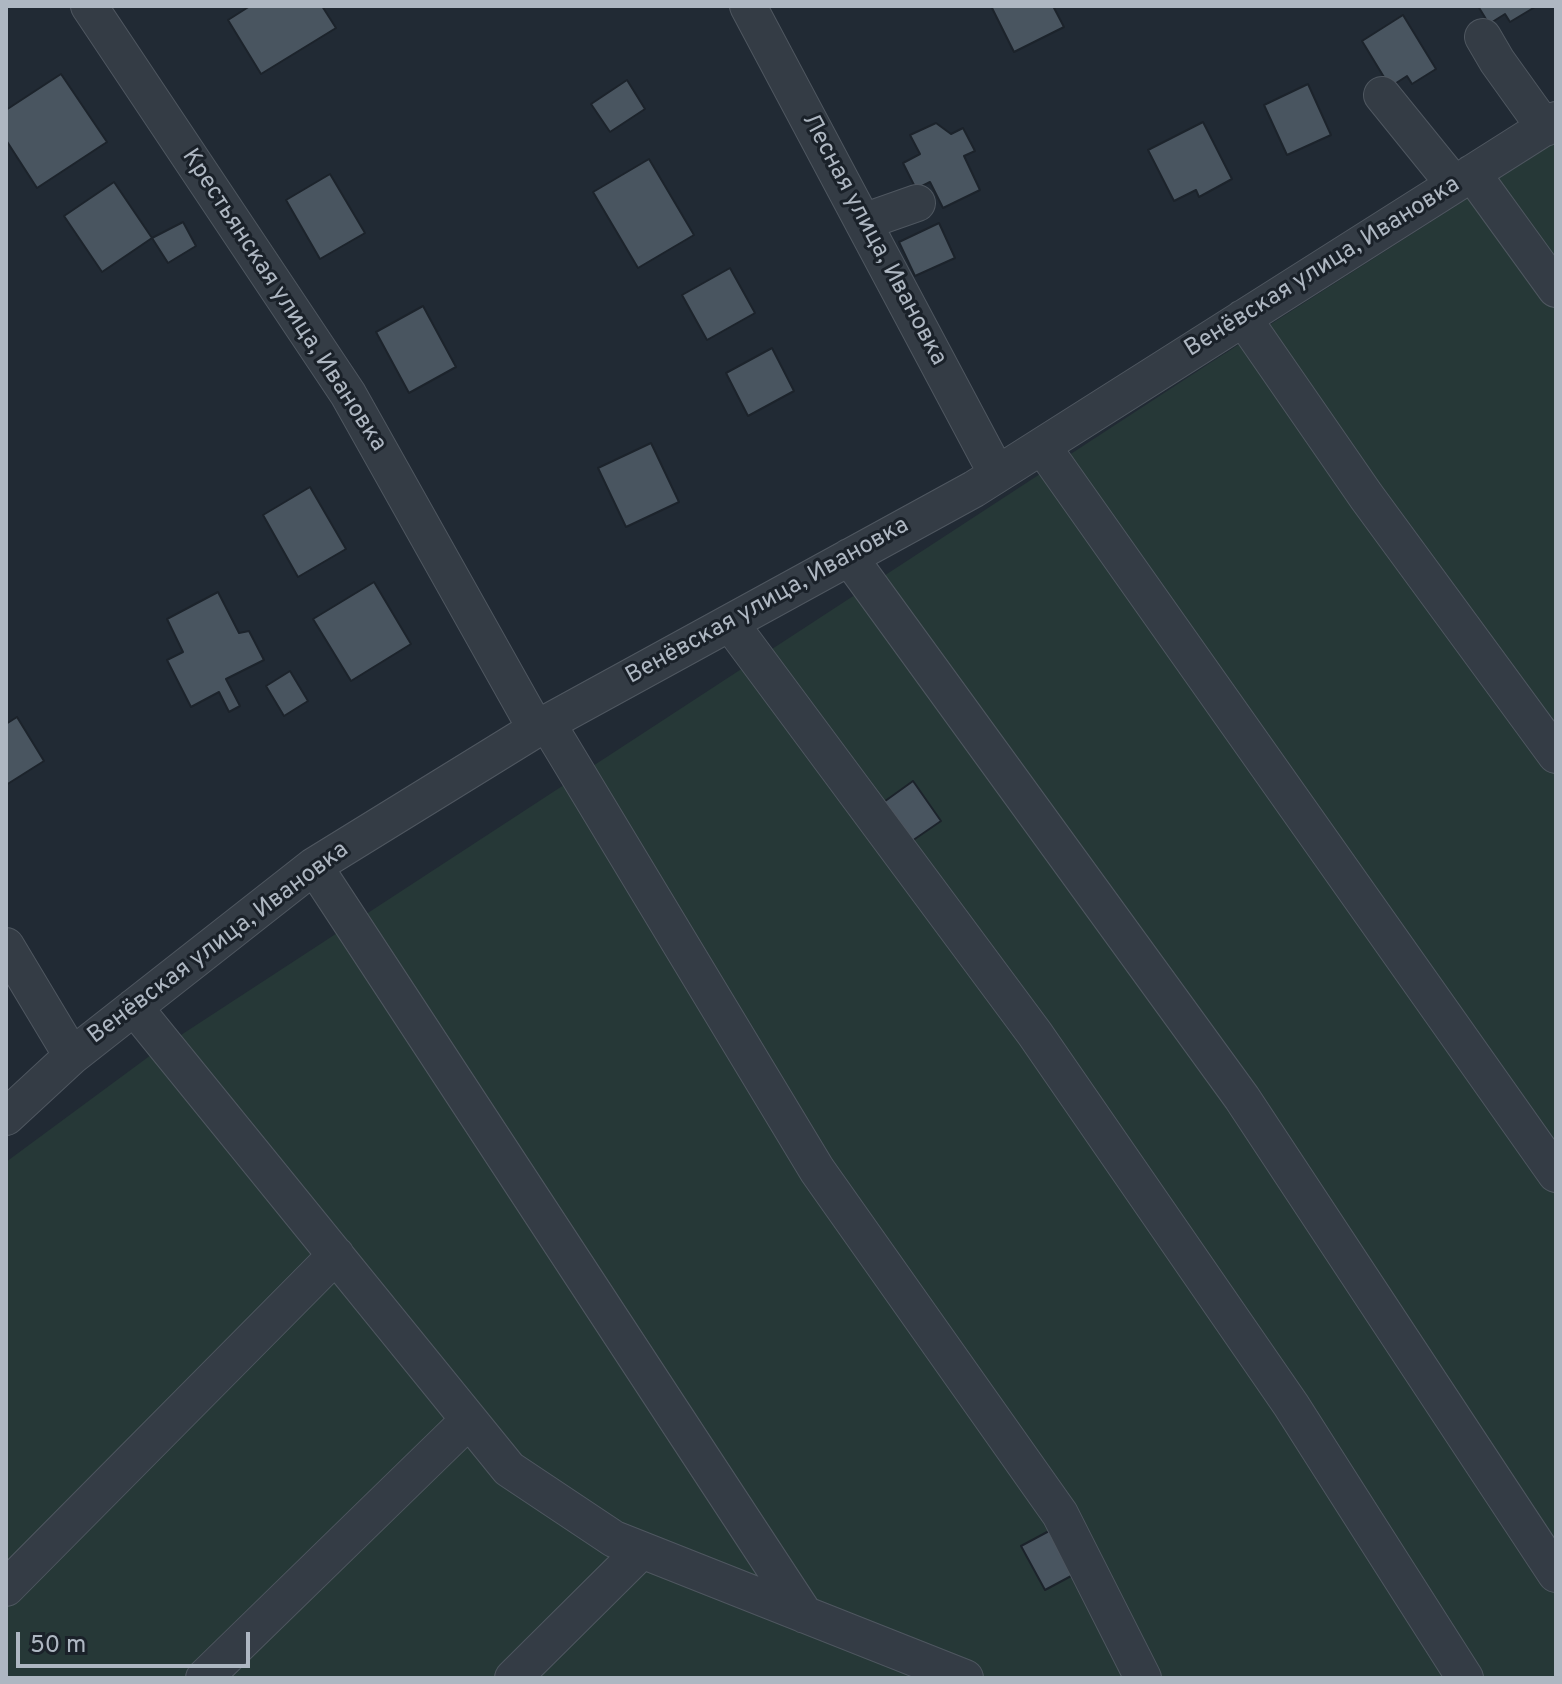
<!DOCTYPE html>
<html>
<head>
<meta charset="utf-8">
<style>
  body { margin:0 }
  #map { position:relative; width:1562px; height:1684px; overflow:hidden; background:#212a34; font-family:Overpass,sans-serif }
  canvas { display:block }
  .frame { position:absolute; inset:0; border:8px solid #aeb7c2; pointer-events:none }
  .scale { position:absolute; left:16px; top:1632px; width:234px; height:36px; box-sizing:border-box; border:4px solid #aeb7c2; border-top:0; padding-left:10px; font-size:24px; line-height:28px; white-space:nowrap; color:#aeb7c2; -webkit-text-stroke:6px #1a2129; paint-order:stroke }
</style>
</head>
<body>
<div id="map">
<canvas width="1562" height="1684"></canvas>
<div class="frame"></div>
<div class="scale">50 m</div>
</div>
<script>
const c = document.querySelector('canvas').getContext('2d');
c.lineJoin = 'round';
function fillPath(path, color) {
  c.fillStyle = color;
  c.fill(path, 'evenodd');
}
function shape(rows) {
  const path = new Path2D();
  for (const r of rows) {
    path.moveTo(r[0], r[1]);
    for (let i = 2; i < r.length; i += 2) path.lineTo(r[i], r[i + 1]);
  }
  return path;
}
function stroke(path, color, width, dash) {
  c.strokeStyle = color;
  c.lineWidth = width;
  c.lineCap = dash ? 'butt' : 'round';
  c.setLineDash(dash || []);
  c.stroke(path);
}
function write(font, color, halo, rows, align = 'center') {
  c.font = font + ' Overpass,sans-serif';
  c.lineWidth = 6;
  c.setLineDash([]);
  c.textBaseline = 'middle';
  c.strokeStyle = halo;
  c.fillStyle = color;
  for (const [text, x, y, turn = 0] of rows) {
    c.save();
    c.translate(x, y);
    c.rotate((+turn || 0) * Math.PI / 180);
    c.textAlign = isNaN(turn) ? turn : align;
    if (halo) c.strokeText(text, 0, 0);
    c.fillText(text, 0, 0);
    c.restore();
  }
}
fillPath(shape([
  [1556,142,1556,1678,6,1678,6,1162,155,1052,1210,363]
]), '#263837');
const building = shape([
  [250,6,322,6,336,28,261,74,228,20,250,6],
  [991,6,1053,6,1064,27,1014,52,991,6],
  [1478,6,1534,6,1535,7,1510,22,1505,14,1489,24,1478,6],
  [1403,15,1436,69,1412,84,1407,76,1390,87,1362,41,1403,15],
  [61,74,107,142,37,188,6,140,6,110,61,74],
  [627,80,645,109,610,132,591,104,627,80],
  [1308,84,1331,135,1287,155,1264,105,1308,84],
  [1203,122,1232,179,1199,197,1196,190,1174,201,1148,150,1203,122],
  [936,123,951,134,963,128,975,151,964,156,980,190,943,208,930,182,916,189,903,163,920,154,910,135,936,123],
  [649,159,694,235,638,268,593,192,649,159],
  [330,174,365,233,320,259,286,200,330,174],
  [114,182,152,238,102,272,64,216,114,182],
  [183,222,196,246,168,263,152,238,183,222],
  [939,223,955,258,915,276,899,242,939,223],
  [730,268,755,313,707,340,682,295,730,268],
  [423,306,456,367,409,393,376,332,423,306],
  [772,348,794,391,748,416,726,373,772,348],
  [651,443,679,502,626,527,598,468,651,443],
  [310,487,346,549,298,577,263,515,310,487],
  [374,582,411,644,351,681,313,619,374,582],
  [218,592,239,633,249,631,264,660,226,679,240,706,229,712,219,692,191,707,167,660,183,652,167,619,218,592],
  [290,671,308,701,284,716,266,686,290,671],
  [17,717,44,761,6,785,6,724,17,717],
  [913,781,941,821,909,843,881,804,913,781],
  [1049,1531,1073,1575,1045,1590,1021,1546,1049,1531]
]);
fillPath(building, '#495560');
stroke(building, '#1c232b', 2);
const minor = shape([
  [89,6,348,394,536,729],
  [748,6,997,474],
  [1483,37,1497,61,1545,128],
  [1382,95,1454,184],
  [1472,173,1556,289],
  [863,222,917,203],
  [1243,318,1366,496,1556,755],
  [1042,446,1556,1174],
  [849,557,1242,1098,1556,1574],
  [730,623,1035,1034,1291,1405,1465,1678],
  [547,723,817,1170,1060,1514,1143,1678],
  [314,866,805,1615],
  [6,946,72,1056],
  [134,1007,509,1469,614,1539,965,1678],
  [6,1117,72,1056,314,866,536,729,974,489,1556,120],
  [6,1588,336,1255],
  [204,1678,469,1420],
  [513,1678,642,1550]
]);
stroke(minor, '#4f5760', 38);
stroke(minor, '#343c45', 36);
write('24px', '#aeb7c2', '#1a2129', [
  ["Лесная улица, Ивановка",873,240,62],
  ["Венёвская улица, Ивановка",1323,268,-32],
  ["Крестьянская улица, Ивановка",283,301,57],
  ["Венёвская улица, Ивановка",768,602,-29],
  ["Венёвская улица, Ивановка",219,944,-37]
]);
</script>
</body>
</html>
